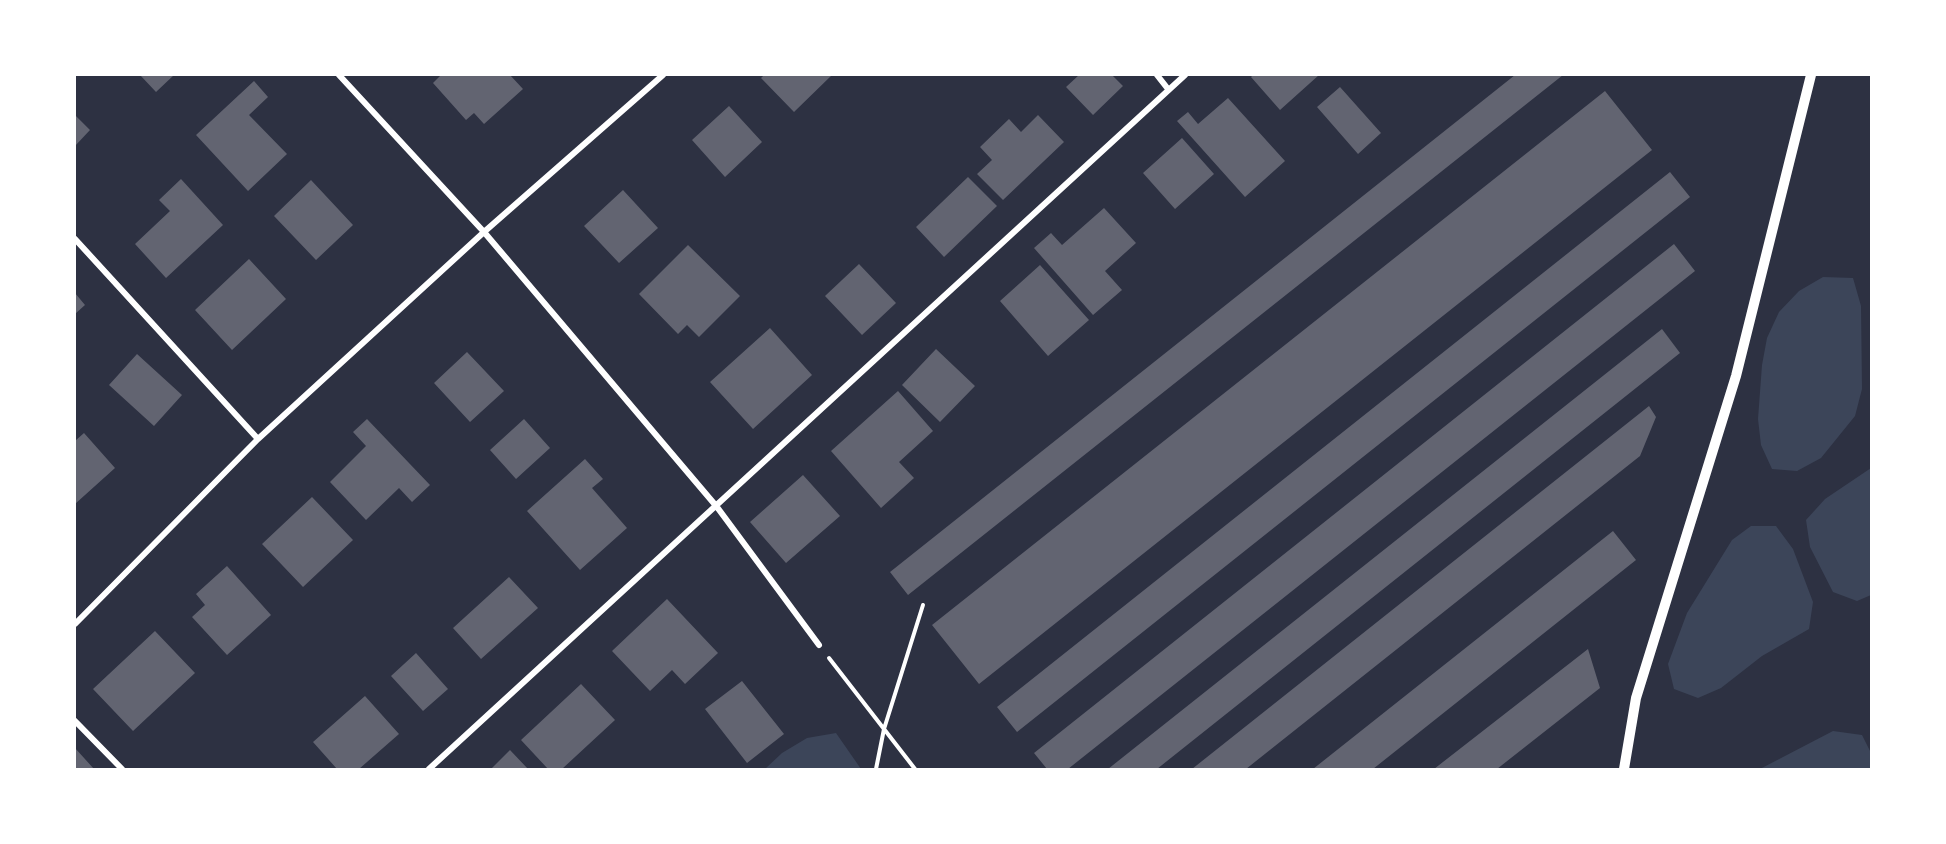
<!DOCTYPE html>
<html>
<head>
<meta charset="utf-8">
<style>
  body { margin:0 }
  #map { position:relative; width:1946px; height:844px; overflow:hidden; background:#2d3142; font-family:"Work Sans",sans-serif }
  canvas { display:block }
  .frame { position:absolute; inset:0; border:76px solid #fff; pointer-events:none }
</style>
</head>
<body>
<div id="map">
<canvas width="1946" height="844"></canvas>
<div class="frame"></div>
</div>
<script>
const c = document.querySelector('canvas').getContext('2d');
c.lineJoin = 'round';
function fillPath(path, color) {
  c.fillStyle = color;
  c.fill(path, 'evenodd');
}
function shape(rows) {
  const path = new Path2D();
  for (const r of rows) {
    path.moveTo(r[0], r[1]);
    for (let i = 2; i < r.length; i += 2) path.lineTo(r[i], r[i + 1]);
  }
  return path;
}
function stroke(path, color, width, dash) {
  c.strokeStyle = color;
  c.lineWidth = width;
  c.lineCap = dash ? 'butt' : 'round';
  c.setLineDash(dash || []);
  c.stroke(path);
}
fillPath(shape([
  [1823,277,1853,278,1861,306,1862,389,1855,416,1821,458,1797,471,1772,469,1761,445,1758,419,1762,365,1767,338,1779,312,1799,291],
  [1871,468,1871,595,1857,601,1833,592,1810,547,1806,520,1825,499],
  [1751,526,1776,526,1793,549,1813,602,1809,629,1762,656,1721,688,1698,698,1674,689,1668,664,1687,613,1732,540],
  [1833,731,1862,735,1871,753,1871,769,1760,769],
  [836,733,861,769,765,769,782,753,807,738]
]), '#3c4559');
fillPath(shape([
  [140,75,174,75,156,92],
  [441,75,510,75,523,89,484,124,474,113,466,120,433,83],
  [764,75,832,75,794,112,761,78],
  [1079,75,1112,75,1123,86,1093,115,1066,87],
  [1253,75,1319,75,1280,110,1251,77],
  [1515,75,1563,75,908,595,890,572],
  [254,81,268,97,249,115,287,154,248,191,196,135],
  [1340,87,1381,133,1358,154,1317,107],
  [1605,91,1652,150,979,684,932,625],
  [1228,98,1285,161,1245,197,1177,121,1188,112,1198,124],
  [729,106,762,142,725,177,692,140],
  [75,115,90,130,75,146],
  [1038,115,1064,142,1003,200,977,174,992,160,980,147,1009,119,1021,132],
  [1182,138,1214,174,1175,209,1143,173],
  [1670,172,1690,197,1017,732,997,707],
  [968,177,997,206,944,257,916,227],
  [181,179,223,225,166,278,135,244,170,211,159,200],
  [311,180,353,225,316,260,274,216],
  [623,190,658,228,619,263,584,226],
  [1104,208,1136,243,1105,271,1122,290,1093,315,1034,248,1051,233,1062,245],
  [1674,244,1695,271,1068,769,1047,769,1034,753],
  [688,245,740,296,699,337,687,325,678,334,639,294],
  [249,259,286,299,232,350,195,310],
  [859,264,896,303,862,335,825,296],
  [1040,265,1089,320,1048,356,1000,301],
  [75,293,85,305,75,314],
  [770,328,812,375,753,429,710,382],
  [1662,329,1680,353,1157,769,1108,769],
  [936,349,975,386,940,422,902,385],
  [467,352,504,391,470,422,434,383],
  [137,354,182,395,154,426,109,385],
  [898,391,933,431,899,462,914,478,881,508,831,451],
  [1649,406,1656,417,1640,456,1246,769,1192,769],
  [367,419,430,485,412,502,399,488,366,520,330,482,366,446,353,432],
  [524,419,550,448,516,479,490,450],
  [84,433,115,468,75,504,75,441],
  [585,459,603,479,592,488,627,528,580,570,527,511],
  [803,475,840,516,786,563,750,522],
  [312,497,353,540,303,587,262,544],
  [1613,531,1636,560,1373,769,1313,769],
  [227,566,271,615,227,655,192,617,205,605,196,594],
  [509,577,538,608,481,659,453,628],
  [667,599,718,653,685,684,672,670,650,691,612,651],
  [155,631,195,673,133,731,93,689],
  [1588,649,1600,688,1497,769,1434,769],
  [416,653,448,689,423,711,391,676],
  [742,681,784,734,747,763,705,709],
  [581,684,615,720,562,769,548,769,521,740],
  [365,696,399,734,359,769,337,769,313,742],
  [75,748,94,769,75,769],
  [510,750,528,769,491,769]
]), '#626471');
stroke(shape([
  [829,658,915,769],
  [876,769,884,729,923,605]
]), '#fff', 4);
stroke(shape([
  [339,75,484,232,717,507,819,645],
  [1157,75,1168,89],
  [75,239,258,439],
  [75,624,258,439,484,232,663,75],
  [75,721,122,769],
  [429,769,1185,75]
]), '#fff', 6);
stroke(shape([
  [1624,769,1636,698,1736,376,1811,75]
]), '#fff', 10);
</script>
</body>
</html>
